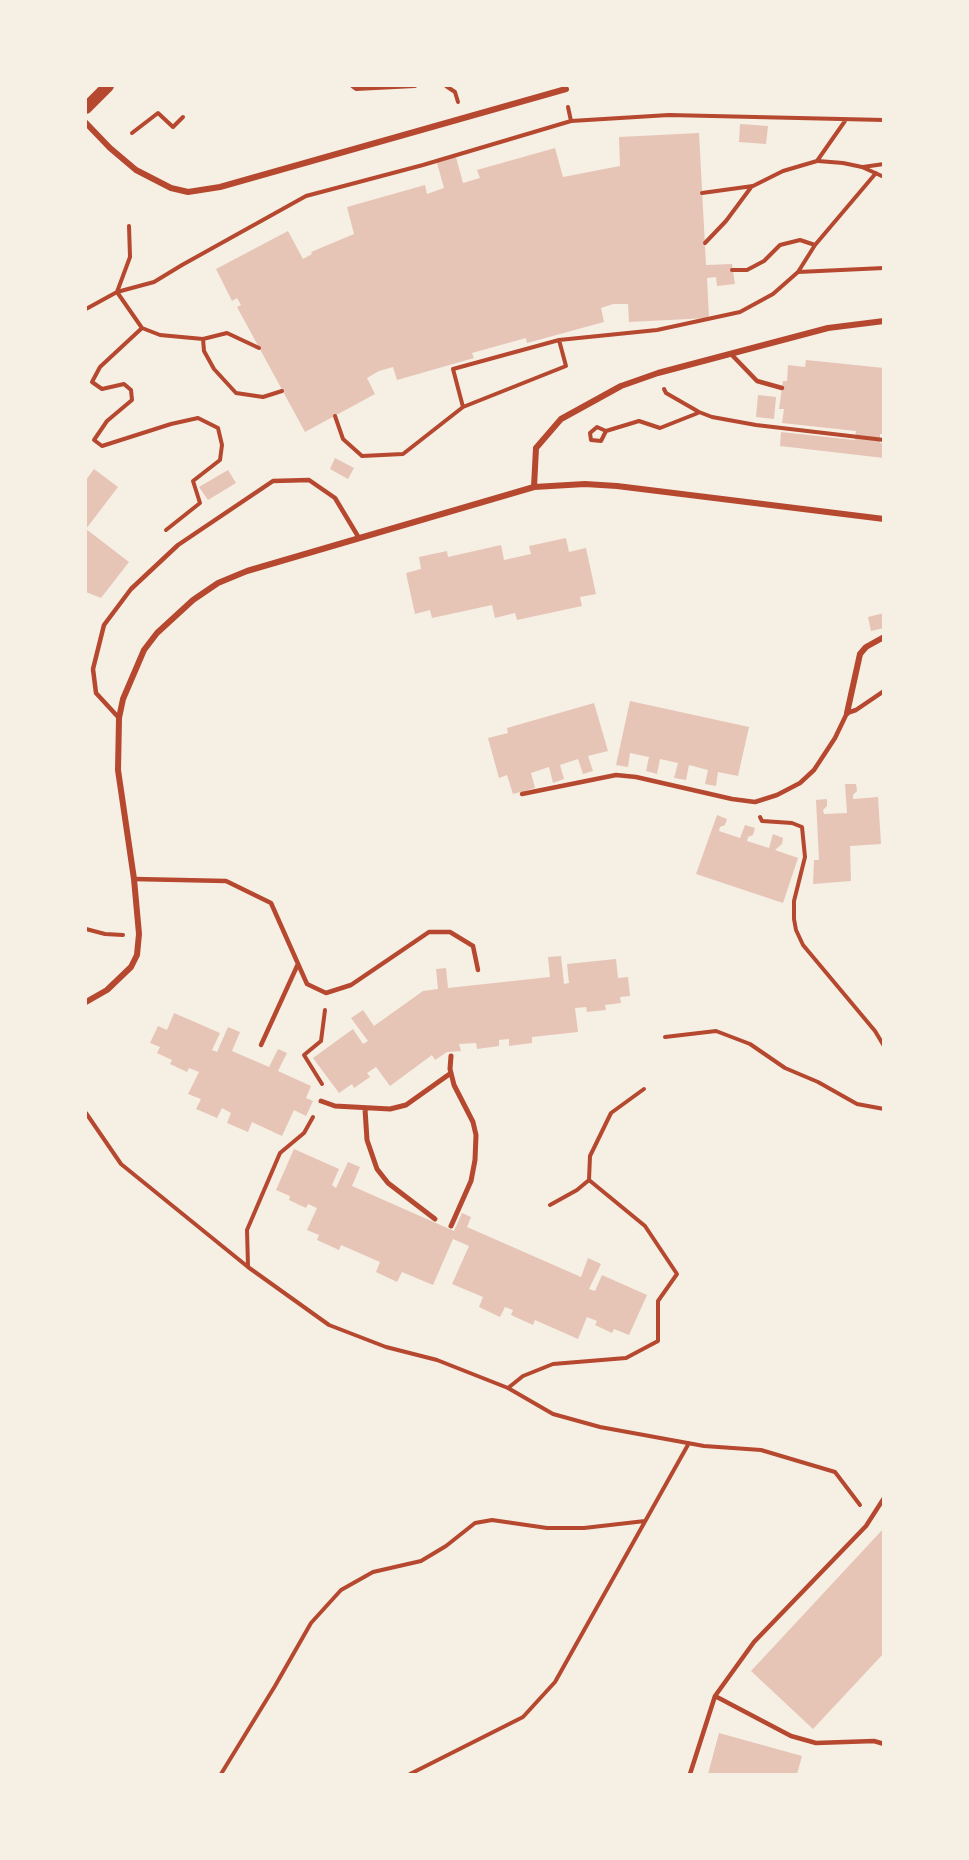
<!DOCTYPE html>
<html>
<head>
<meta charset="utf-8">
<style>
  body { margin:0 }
  #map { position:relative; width:969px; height:1860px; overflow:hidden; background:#f6efe4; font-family:Commissioner,sans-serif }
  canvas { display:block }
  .frame { position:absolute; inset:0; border:87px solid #f6efe4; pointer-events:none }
</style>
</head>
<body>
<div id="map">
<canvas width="969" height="1860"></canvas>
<div class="frame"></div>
</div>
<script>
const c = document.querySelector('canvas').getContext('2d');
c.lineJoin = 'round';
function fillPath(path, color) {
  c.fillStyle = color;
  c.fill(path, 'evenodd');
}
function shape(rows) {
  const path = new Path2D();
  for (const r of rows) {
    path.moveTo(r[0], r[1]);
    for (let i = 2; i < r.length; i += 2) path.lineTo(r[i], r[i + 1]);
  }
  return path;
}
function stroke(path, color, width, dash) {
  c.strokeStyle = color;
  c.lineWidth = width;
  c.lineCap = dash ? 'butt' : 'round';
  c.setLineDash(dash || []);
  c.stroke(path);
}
fillPath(shape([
  [740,124,768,126,766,144,739,142],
  [699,133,706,265,732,264,735,284,717,286,716,277,707,278,709,318,629,322,628,304,613,304,601,308,604,322,527,343,526,338,472,353,474,358,397,380,393,367,379,371,367,378,375,394,305,432,237,307,241,305,237,298,232,301,216,269,288,231,303,259,312,254,311,252,354,234,347,207,425,185,427,194,444,188,437,163,456,157,463,183,480,178,477,170,555,148,563,177,620,166,619,137],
  [806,360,884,368,884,434,880,434,880,443,884,444,884,458,780,446,781,432,855,440,856,431,782,423,784,409,779,409,783,381,787,381,788,365,805,367],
  [758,395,776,397,774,419,756,417],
  [335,458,354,468,348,479,330,469],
  [94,469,118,487,86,529,129,562,101,598,86,592,86,480],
  [228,470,236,483,208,500,199,487],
  [566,538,569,552,586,548,596,594,580,597,582,606,517,620,515,613,495,618,492,605,432,618,430,610,415,614,406,573,421,569,419,557,447,551,448,557,501,545,504,560,531,554,529,546],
  [884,613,884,628,871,631,868,617],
  [630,701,749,727,738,776,718,772,716,786,705,784,708,770,689,765,686,780,674,778,678,763,660,759,657,774,646,771,649,757,630,753,628,767,616,765],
  [594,703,608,751,588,756,593,771,583,774,578,759,560,765,564,779,553,783,549,767,531,773,535,788,513,794,507,775,499,778,488,738,508,733,507,728],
  [845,784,856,784,857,791,853,795,853,799,878,797,881,844,850,846,851,881,813,884,814,860,819,860,816,800,827,799,827,806,823,810,824,814,847,813],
  [717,815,727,819,725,825,720,827,719,831,740,838,745,825,755,828,753,835,748,837,747,841,769,848,773,834,783,838,782,844,775,850,798,858,783,903,696,874],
  [561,956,564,984,569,983,567,964,616,959,618,978,628,977,630,996,620,997,621,1003,605,1005,606,1010,587,1012,586,1007,575,1008,578,1032,532,1037,532,1043,509,1046,509,1039,499,1040,499,1046,477,1049,476,1043,459,1044,461,1051,447,1052,435,1060,432,1055,390,1086,376,1067,367,1073,370,1077,354,1088,352,1084,339,1093,313,1058,353,1029,363,1044,368,1041,351,1018,363,1010,374,1026,423,991,438,989,436,969,446,968,448,988,550,977,548,957],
  [174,1013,220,1033,212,1050,217,1052,228,1027,240,1032,232,1051,269,1067,278,1049,287,1053,278,1071,311,1086,306,1098,313,1101,306,1116,294,1110,282,1136,252,1122,248,1132,227,1123,231,1113,222,1108,217,1118,196,1109,201,1099,188,1094,199,1072,189,1068,187,1072,170,1064,172,1060,157,1053,160,1047,150,1043,158,1026,167,1030],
  [294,1149,339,1169,332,1185,336,1188,348,1162,360,1167,352,1186,454,1231,462,1213,471,1217,467,1227,581,1277,588,1258,601,1264,589,1289,595,1291,602,1275,647,1295,629,1335,614,1329,612,1333,595,1325,597,1321,587,1317,578,1339,535,1320,533,1325,511,1315,513,1310,505,1307,500,1317,479,1307,483,1297,452,1284,469,1246,453,1239,433,1285,402,1272,397,1282,376,1272,380,1262,341,1245,339,1250,317,1240,319,1235,307,1230,317,1208,308,1204,306,1208,289,1200,290,1196,276,1190],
  [884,1528,884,1653,813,1729,751,1671],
  [719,1733,802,1756,797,1774,708,1774]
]), '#e6c5b7');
stroke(shape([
  [352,86,356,89,415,86],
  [446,86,455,92,458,102],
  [568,107,571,121,669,115,884,120],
  [132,133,158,113,173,127,183,117],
  [818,161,843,163,862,167,884,177],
  [863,167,884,164],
  [702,193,753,186,783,171,817,161,845,121],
  [129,226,130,257,117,292,142,328,160,335,203,339,227,333,259,348],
  [705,243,726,221,752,186],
  [815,245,876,173],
  [798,272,884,268],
  [86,309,117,292,154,282,182,265,306,196,423,165,571,121],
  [142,328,100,367,92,382,102,389,124,384,131,390,132,400,107,421,94,440,102,446,171,424,198,418,218,428,222,445,220,460,193,481,200,503,166,530],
  [203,339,204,351,214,369,236,393,263,397,282,391],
  [664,389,666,393,699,412,712,417,756,425,884,440],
  [463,407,453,369,559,340],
  [335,416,343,439,362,456,403,454,463,407,566,366,559,340,657,330,740,312,773,294,798,272,815,245,800,240,780,245,764,261,747,270,732,270],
  [606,431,601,441,591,440,590,433,597,427,606,431,639,421,660,428,698,413],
  [760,817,762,821,792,823,802,827,805,857,794,901,794,919,796,930,803,945,875,1031,884,1046],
  [86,929,105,934,123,935],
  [665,1037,716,1031,750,1044,785,1068,818,1082,857,1104,884,1109],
  [322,1084,304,1055,321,1041,325,1010],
  [86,1113,121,1164,248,1267,329,1325,386,1347,437,1360,508,1388,553,1414,600,1427,704,1446,761,1450,835,1472,860,1505],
  [550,1205,577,1190,589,1180],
  [248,1266,247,1230,280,1153,304,1133,313,1117],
  [508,1388,523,1376,553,1364,626,1358,658,1341,658,1301,677,1274,645,1226,589,1180,590,1156,611,1113,644,1089],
  [221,1774,275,1686,311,1623,341,1590,373,1572,421,1561,446,1546,475,1523,492,1520,547,1528,584,1528,645,1521],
  [410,1774,523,1717,555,1682,689,1443]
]), '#b5482f', 4);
stroke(shape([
  [731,354,757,381,782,388],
  [119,718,96,693,93,669,104,625,131,589,178,545,273,481,309,480,335,498,359,538],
  [522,794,616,775,636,777,732,799,755,802,777,795,800,783,814,770,835,738,847,713,856,710,884,691],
  [134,879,226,881,271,903,307,984,326,993,351,985,429,932,450,932,473,946,478,970],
  [261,1045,298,964],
  [715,1696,754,1642,866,1526,884,1498],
  [690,1774,715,1696,791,1736,816,1743,874,1741,884,1744]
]), '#b5482f', 4.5);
stroke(shape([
  [451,1056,450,1069,454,1085,473,1122,476,1135,475,1160,471,1181,451,1226],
  [321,1101,335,1106,390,1109,406,1105,451,1073],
  [365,1109,367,1140,377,1169,388,1183,435,1219]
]), '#b5482f', 5);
stroke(shape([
  [86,123,110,148,136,170,171,188,188,192,220,187,566,89],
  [534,487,536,448,561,419,621,386,658,373,828,328,884,321],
  [847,713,860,654,866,647,884,637],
  [86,1002,107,990,131,967,137,955,139,934,134,879,118,770,119,718,123,699,144,650,157,633,193,600,218,583,247,571,534,487,585,484,617,486,884,519]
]), '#b5482f', 6);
stroke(shape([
  [86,108,108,86]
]), '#b5482f', 12);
</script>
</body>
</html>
